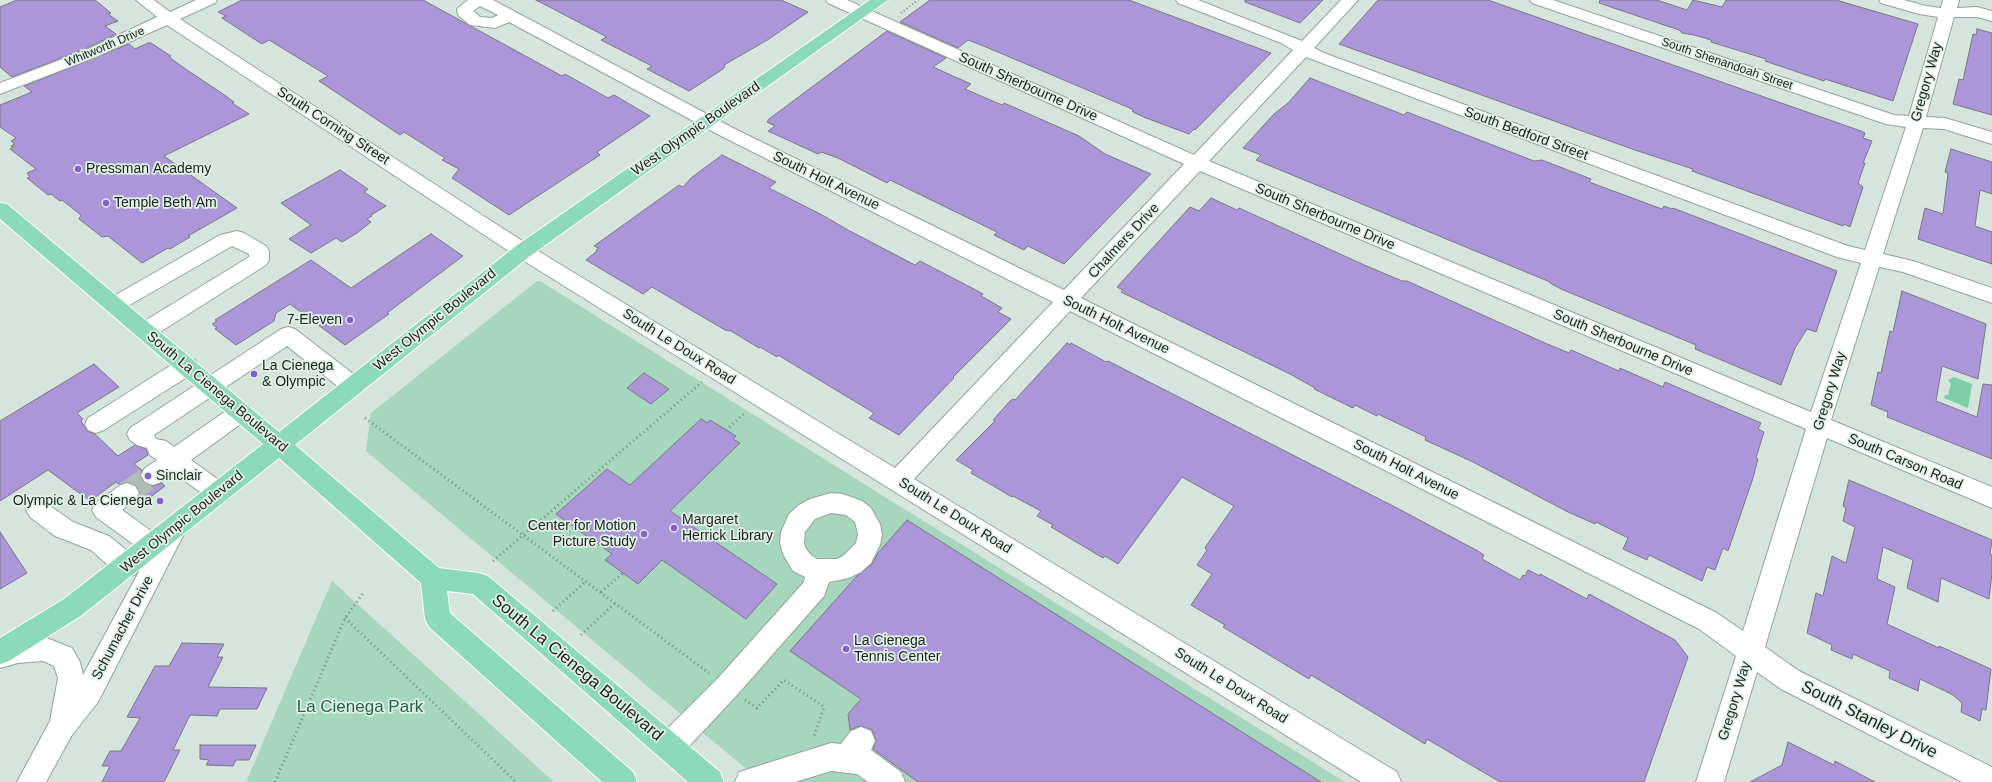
<!DOCTYPE html>
<html>
<head>
<meta charset="utf-8">
<style>
  body { margin:0 }
  canvas { display:block; background:#d5e4dc }
</style>
</head>
<body>
<canvas width="1992" height="782"></canvas>
<script>
const c = document.querySelector('canvas').getContext('2d');
c.lineJoin = 'round';
function fillPath(path, color) {
  c.fillStyle = color;
  c.fill(path, 'evenodd');
}
function shape(rows) {
  const path = new Path2D();
  for (const r of rows) {
    path.moveTo(r[0], r[1]);
    for (let i = 2; i < r.length; i += 2) path.lineTo(r[i], r[i + 1]);
  }
  return path;
}
function stroke(path, color, width, dash) {
  c.strokeStyle = color;
  c.lineWidth = width;
  c.lineCap = dash ? 'butt' : 'round';
  c.setLineDash(dash || []);
  c.stroke(path);
}
function write(font, color, halo, rows, align = 'center') {
  c.font = font + ' Helvetica,sans-serif';
  c.lineWidth = 3.5;
  c.setLineDash([]);
  c.textBaseline = 'middle';
  c.strokeStyle = halo;
  c.fillStyle = color;
  for (const [text, x, y, turn = 0] of rows) {
    c.save();
    c.translate(x, y);
    c.rotate((+turn || 0) * Math.PI / 180);
    c.textAlign = isNaN(turn) ? turn : align;
    if (halo) c.strokeText(text, 0, 0);
    c.fillText(text, 0, 0);
    c.restore();
  }
}
fillPath(shape([
  [537,281,540,281,888,499,1345,782,762,782,366,451,371,413],
  [332,581,554,782,246,782]
]), '#a7d6bf');
fillPath(shape([
  [1954,377,1972,384,1968,408,1944,398,1945,395,1948,395,1951,384,1948,380]
]), '#7bcea8');
const building = shape([
  [17,0,95,0,111,13,108,14,118,21,105,26,116,34,85,49,12,77,0,67,0,7,17,0],
  [242,0,423,0,562,76,565,74,608,98,614,95,650,116,597,152,600,155,509,215,452,178,459,169,442,160,445,158,404,132,400,135,319,81,328,76,269,40,262,44,222,18,226,16,218,12,242,0],
  [536,0,781,0,808,12,769,39,724,65,725,66,723,69,689,91,647,69,652,66,601,40,607,37,536,0],
  [930,0,1129,0,1271,53,1195,130,1194,129,1189,134,1146,118,1133,112,1132,109,986,47,968,40,958,48,900,22,930,0],
  [1245,0,1323,0,1300,23,1245,2,1245,0],
  [1378,0,1488,0,1861,131,1865,133,1863,138,1872,141,1863,163,1865,163,1858,183,1863,187,1850,227,1844,224,1843,226,1692,171,1693,169,1635,150,1339,44,1378,0],
  [1600,0,1657,0,1687,10,1693,0,1722,7,1726,0,1836,0,1918,24,1893,101,1825,79,1824,81,1765,61,1766,59,1711,42,1711,40,1694,35,1682,33,1679,30,1599,3,1600,0],
  [1977,29,1992,33,1992,115,1953,104,1959,79,1963,80,1973,34,1976,35,1977,29],
  [887,31,946,58,933,67,971,84,965,89,1002,105,1004,103,1079,136,1105,154,1151,174,1064,264,1028,246,1024,250,994,235,997,232,890,180,887,183,838,158,821,152,818,154,768,131,775,126,767,122,769,119,887,31],
  [148,43,151,43,171,56,169,57,187,70,220,92,234,102,232,103,249,114,164,156,237,208,188,236,190,237,170,249,168,248,142,263,108,236,102,237,79,219,81,215,62,200,60,201,51,194,48,195,27,178,30,177,27,173,36,169,10,149,14,147,11,146,15,144,11,141,16,138,0,127,0,105,32,92,24,86,129,44,135,49,148,43],
  [1310,78,1404,115,1407,112,1534,161,1542,160,1591,179,1589,182,1662,209,1664,206,1672,209,1673,208,1837,271,1816,332,1807,329,1795,348,1781,385,1695,349,1696,345,1561,289,1550,283,1550,282,1256,160,1261,155,1243,148,1274,114,1288,103,1310,78],
  [1951,149,1992,162,1992,194,1980,190,1975,226,1992,232,1992,264,1918,239,1925,208,1943,214,1948,173,1945,172,1951,149],
  [722,155,776,182,769,188,824,216,848,230,915,265,920,261,974,289,983,294,981,296,1002,308,998,312,1011,319,953,377,954,378,899,435,869,418,874,413,778,355,777,357,760,347,759,348,731,331,725,330,652,287,643,294,586,260,597,251,596,250,599,248,594,246,679,185,683,187,691,178,722,155],
  [340,170,368,189,364,192,386,206,371,215,372,216,367,219,371,222,357,233,342,242,336,238,311,253,289,239,311,225,281,203,340,170],
  [1211,198,1237,210,1239,208,1362,264,1402,281,1407,281,1545,343,1569,353,1571,350,1619,371,1620,368,1663,387,1665,382,1761,423,1758,429,1764,432,1756,458,1758,459,1753,478,1728,551,1723,548,1715,570,1707,567,1702,581,1649,555,1647,560,1623,549,1628,538,1596,522,1595,524,1568,512,1473,462,1425,440,1426,437,1378,414,1377,416,1355,405,1353,408,1314,389,1315,388,1290,374,1121,292,1123,290,1117,287,1190,207,1199,211,1211,198],
  [431,234,463,256,387,313,389,314,345,345,290,304,276,313,274,321,236,345,215,329,217,328,212,324,217,321,215,320,311,260,351,288,431,234],
  [1902,291,1986,324,1978,379,1942,366,1936,401,1977,417,1983,384,1992,385,1992,459,1887,417,1888,412,1871,405,1878,372,1881,373,1890,331,1893,332,1902,291],
  [1067,343,1070,345,1071,343,1106,362,1108,361,1395,507,1478,551,1484,555,1482,559,1520,580,1523,575,1525,576,1528,570,1540,576,1540,574,1587,599,1589,594,1675,640,1688,657,1644,782,1500,782,1427,739,1425,744,1311,675,1309,679,1223,627,1225,625,1191,605,1212,574,1197,565,1207,550,1205,548,1206,546,1234,506,1182,477,1118,564,1105,556,1103,558,1051,527,1053,525,1037,516,1041,511,1013,496,1012,497,971,473,973,470,956,460,995,421,993,420,1010,401,1013,399,1015,400,1067,343],
  [94,364,119,387,77,413,83,419,81,421,87,431,95,434,118,456,135,445,146,449,148,455,134,464,142,470,140,476,144,483,152,486,162,483,165,486,144,502,138,498,140,492,136,485,128,482,119,484,116,482,90,501,48,470,0,501,0,421,94,364],
  [644,373,669,389,651,404,627,388,644,373],
  [701,419,708,423,710,420,736,436,733,439,740,443,670,511,777,584,746,619,662,560,638,584,605,560,612,554,556,514,607,469,630,485,701,419],
  [1849,480,1992,540,1990,554,1992,555,1992,573,1989,599,1941,578,1938,602,1907,588,1913,560,1883,547,1877,579,1895,587,1887,624,1939,648,1939,646,1991,669,1986,710,1982,709,1980,721,1961,712,1962,703,1953,695,1920,679,1918,691,1889,678,1890,671,1853,654,1852,659,1831,650,1832,645,1807,633,1816,593,1823,596,1832,556,1846,563,1855,527,1843,521,1846,508,1843,506,1849,480],
  [907,520,1321,782,918,782,873,749,876,740,872,730,860,726,850,730,848,714,861,699,790,651,857,576,872,564,878,553,907,520],
  [0,532,27,573,0,589,0,532],
  [182,643,224,644,217,657,223,657,208,687,267,688,257,709,220,709,217,716,190,715,173,750,180,750,164,782,102,782,110,766,102,766,110,751,121,751,140,718,127,717,155,666,169,666,182,643],
  [1788,742,1834,765,1835,761,1875,782,1750,782,1782,765,1788,742],
  [200,745,256,745,249,760,236,760,233,766,206,765,209,760,200,759,200,745]
]);
fillPath(building, '#ab96d9');
stroke(building, '#7b7885', 1);
stroke(shape([
  [127,493,153,475]
]), '#b0bdb6', 24, [24, 12]);
const minor = shape([
  [136,0,154,0,170,12,196,0,217,0,215,3,180,19,530,246,895,468,1053,302,723,137,509,22,495,28,470,25,458,15,457,10,459,7,468,0,493,0,735,129,1064,290,1184,164,828,3,826,0,847,0,1194,155,1293,50,1281,43,1178,3,1176,0,1198,0,1302,41,1341,0,1358,0,1314,48,1324,53,1848,246,1865,250,1906,127,1886,124,1532,3,1530,0,1553,0,1894,115,1909,116,1938,17,1919,14,1881,3,1879,0,1904,0,1926,6,1941,8,1943,0,1959,0,1957,8,1977,7,1992,11,1992,21,1977,17,1954,17,1926,117,1945,118,1992,132,1992,144,1944,129,1923,128,1883,254,1913,261,1992,288,1992,303,1903,272,1879,267,1831,420,1992,487,1992,508,1827,438,1765,647,1799,671,1992,767,1992,782,1962,782,1781,689,1757,672,1724,782,1696,782,1736,656,1699,629,1070,311,914,479,1397,772,1401,782,1361,782,516,256,167,25,98,56,0,94,0,83,86,50,157,17,136,0],
  [480,6,498,15,492,18,480,17,473,11,480,6],
  [1306,57,1837,257,1861,263,1811,412,1209,161,1306,57],
  [1200,171,1806,429,1743,631,1717,613,1081,298,1200,171],
  [237,231,244,233,266,246,269,251,269,260,266,265,152,337,145,339,138,337,134,331,138,325,249,257,249,254,232,246,121,310,114,312,107,310,104,305,107,300,220,235,237,231],
  [288,327,295,329,361,380,364,386,361,392,353,394,345,392,287,346,154,435,156,439,166,441,174,447,233,406,241,403,249,406,252,412,249,418,191,460,227,486,231,493,227,500,219,503,211,500,174,473,161,482,153,485,145,482,141,475,145,468,157,460,150,455,147,448,137,445,130,440,127,434,130,428,281,329,288,327],
  [187,358,195,360,198,366,195,372,104,430,96,433,88,430,85,424,88,418,179,360,187,358],
  [127,483,135,486,139,493,135,500,122,510,158,536,167,519,176,516,185,519,188,526,98,702,72,735,46,782,17,782,50,721,58,678,54,666,43,661,18,663,0,668,0,644,18,639,44,637,72,648,80,662,83,675,148,555,96,517,92,510,96,503,119,486,127,483],
  [831,493,843,494,862,501,871,508,880,524,882,534,880,545,871,563,861,572,849,578,829,582,824,596,737,695,679,757,669,761,659,757,655,747,659,737,719,677,804,582,805,577,793,571,783,554,780,543,781,532,789,514,799,505,810,499,831,493],
  [831,513,846,515,855,522,858,534,856,543,843,556,837,559,817,559,811,555,806,549,804,543,805,532,815,519,831,513],
  [38,500,46,503,73,522,109,536,136,558,139,566,136,574,127,577,118,574,91,550,55,536,30,517,26,510,30,503,38,500],
  [861,727,871,731,875,741,871,750,901,772,905,782,868,782,857,774,831,771,795,782,735,782,739,772,831,743,841,744,851,731,861,727]
]);
const major = shape([
  [870,0,888,0,530,256,295,445,439,568,479,573,488,576,720,772,724,782,688,782,473,594,447,591,450,613,633,772,637,782,602,782,429,627,425,619,421,583,279,458,82,615,9,661,0,664,0,638,64,599,263,444,0,219,0,203,7,204,279,432,516,246,870,0]
]);
stroke(minor, '#94a29b', 2);
stroke(major, '#fff', 2);
stroke(shape([
  [901,13,918,0]
]), '#7f8983', 2, [1, 2.5]);
stroke(shape([
  [365,418,709,673],
  [726,430,746,412],
  [493,561,702,382],
  [601,592,623,573],
  [553,611,586,581],
  [345,618,516,782],
  [581,635,615,603],
  [745,700,757,708,784,680,824,707,814,737],
  [275,782,345,618,364,592]
]), '#7f8983', 3, [1, 3.5]);
fillPath(minor, '#fff');
fillPath(major, '#8cd9bb');
for (const [x, y, r, color] of [
  [78,169,4,"#895bd5"],
  [106,203,4,"#895bd5"],
  [350,320,4,"#895bd5"],
  [254,374,4,"#895bd5"],
  [148,476,4,"#895bd5"],
  [160,501,4,"#895bd5"],
  [674,528,4,"#895bd5"],
  [644,534,4,"#895bd5"],
  [846,649,4,"#895bd5"]
]) {
  const dot = new Path2D();
  dot.arc(x, y, r, 0, 2 * Math.PI);
  c.fillStyle = color;
  c.fill(dot);
  stroke(dot, '#e2f2e9', 1.5);
}
write('12px', '#1b201d', '#e2f2e9', [
  ["Whitworth Drive",105,47,-23],
  ["South Shenandoah Street",1727,64,19]
]);
write('14px', '#1b201d', '#e2f2e9', [
  ["Gregory Way",1927,82,-74],
  ["South Sherbourne Drive",1028,87,24],
  ["South Corning Street",333,126,33],
  ["West Olympic Boulevard",696,129,-35],
  ["South Bedford Street",1526,134,20],
  ["South Holt Avenue",826,181,26],
  ["South Sherbourne Drive",1325,217,23],
  ["Chalmers Drive",1124,241,-47],
  ["West Olympic Boulevard",435,320,-39],
  ["South Holt Avenue",1116,325,26],
  ["South Sherbourne Drive",1623,343,23],
  ["South Le Doux Road",679,347,32],
  ["Gregory Way",1830,391,-73],
  ["South La Cienega Boulevard",217,392,40],
  ["South Carson Road",1905,462,23],
  ["South Holt Avenue",1406,470,27],
  ["South Le Doux Road",955,516,32],
  ["West Olympic Boulevard",182,522,-39],
  ["Schumacher Drive",123,628,-62],
  ["South Le Doux Road",1231,686,32],
  ["Gregory Way",1735,701,-73]
]);
write('14px', '#1b201d', '#e2f2e9', [
  ["Pressman Academy",86,169],
  ["Temple Beth Am",114,203],
  ["7-Eleven",342,320,"right"],
  ["La Cienega",262,366],
  ["& Olympic",262,382],
  ["Sinclair",156,476],
  ["Olympic & La Cienega",152,501,"right"],
  ["Margaret",682,520],
  ["Herrick Library",682,536],
  ["Center for Motion",636,526,"right"],
  ["Picture Study",636,542,"right"],
  ["La Cienega",854,641],
  ["Tennis Center",854,657]
], 'left');
write('17px', '#1b201d', '#e2f2e9', [
  ["South La Cienega Boulevard",577,668,40],
  ["South Stanley Drive",1869,720,27]
]);
write('17px', '#25644a', '#e2f2e9', [
  ["La Cienega Park",360,707]
]);
</script>
</body>
</html>
